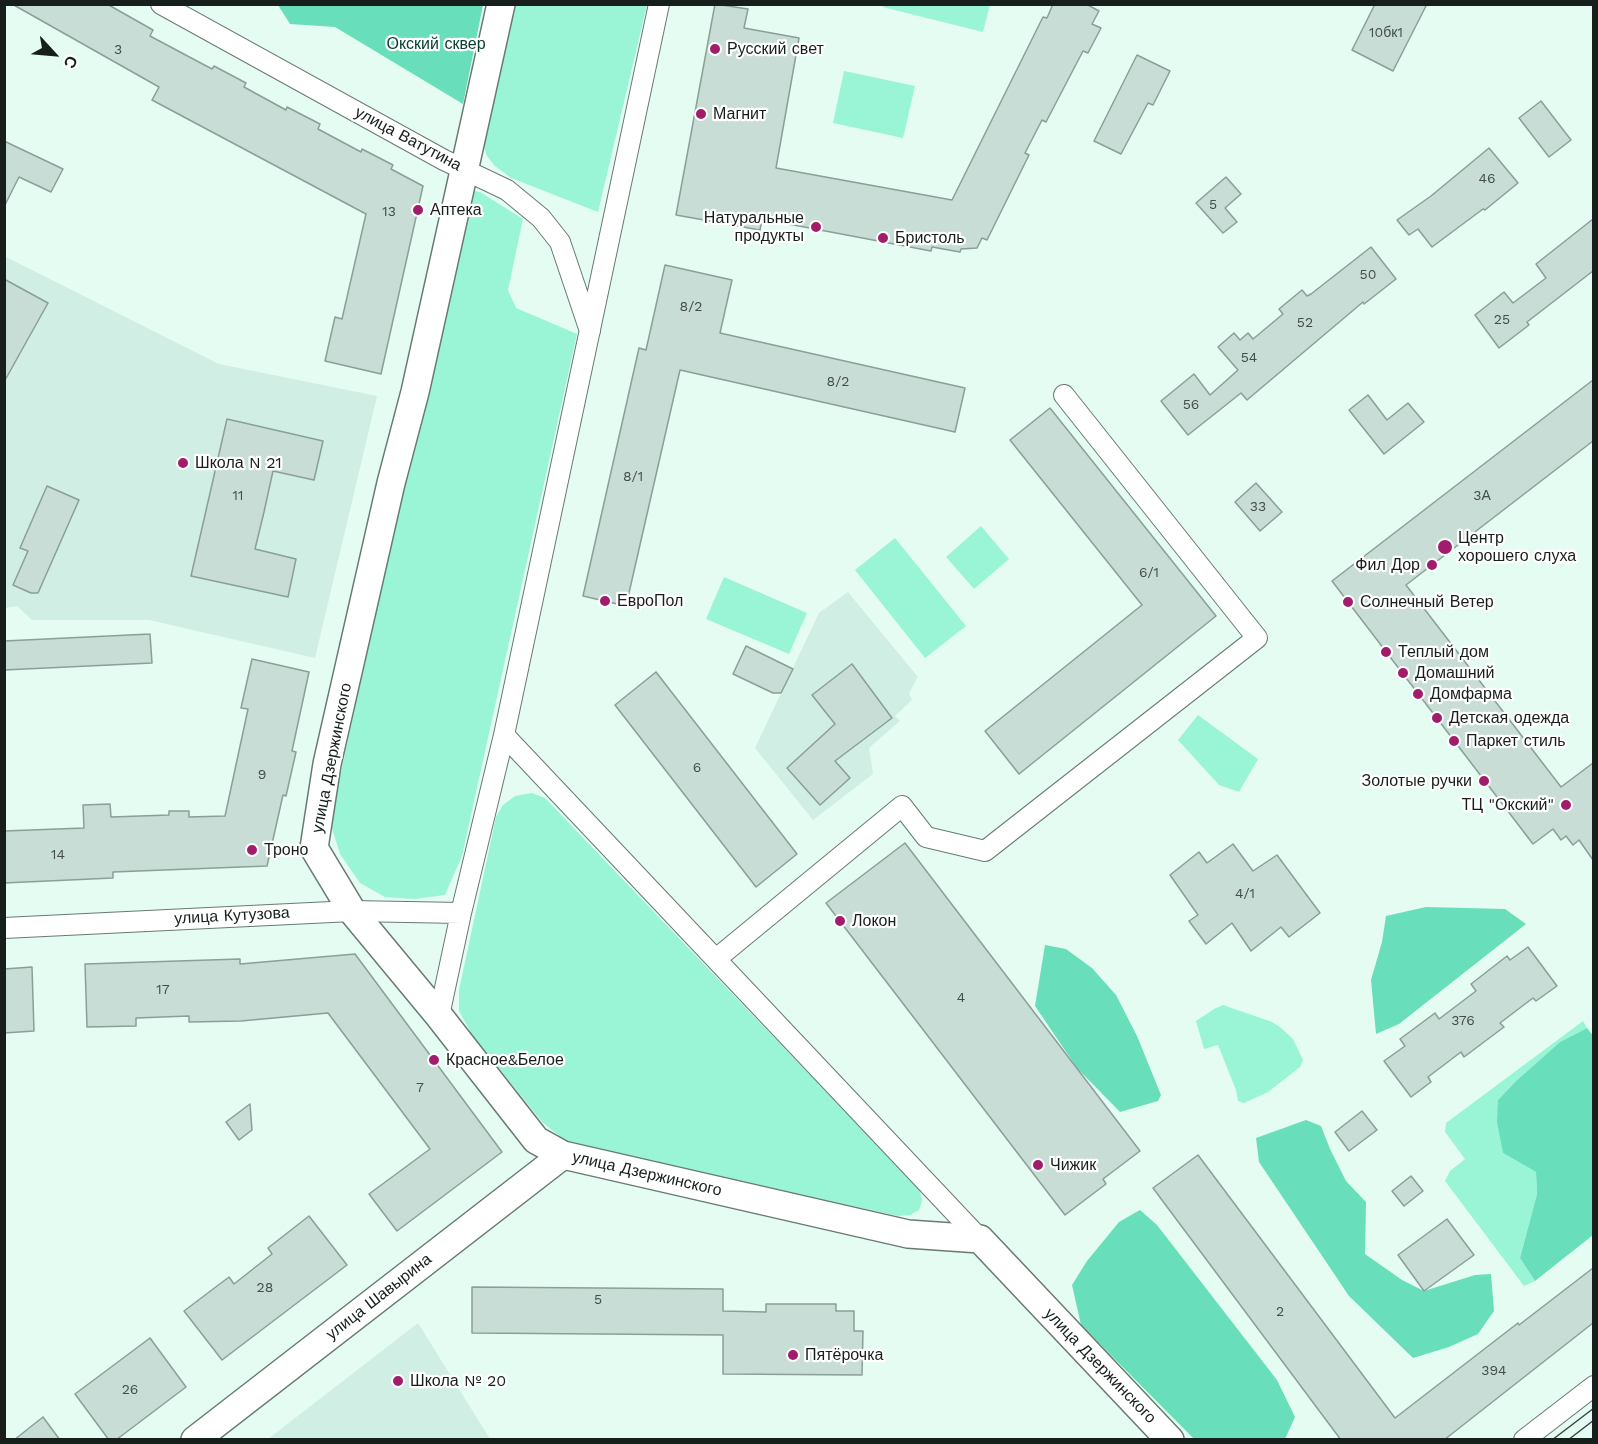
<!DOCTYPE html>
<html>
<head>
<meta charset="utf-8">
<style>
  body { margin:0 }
  #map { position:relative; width:1598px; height:1444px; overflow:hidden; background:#e5fcf3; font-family:"Work Sans",sans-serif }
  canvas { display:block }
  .frame { position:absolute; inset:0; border:6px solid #171f1c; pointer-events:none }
  .north { position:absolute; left:24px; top:24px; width:60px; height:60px; -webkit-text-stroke:4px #fff; paint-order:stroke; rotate:116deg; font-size:16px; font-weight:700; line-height:24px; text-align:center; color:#171f1c }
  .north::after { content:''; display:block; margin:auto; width:21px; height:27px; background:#171f1c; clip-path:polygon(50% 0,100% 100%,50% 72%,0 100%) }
</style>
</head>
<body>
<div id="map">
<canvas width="1598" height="1444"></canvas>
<div class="frame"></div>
<div class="north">С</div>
</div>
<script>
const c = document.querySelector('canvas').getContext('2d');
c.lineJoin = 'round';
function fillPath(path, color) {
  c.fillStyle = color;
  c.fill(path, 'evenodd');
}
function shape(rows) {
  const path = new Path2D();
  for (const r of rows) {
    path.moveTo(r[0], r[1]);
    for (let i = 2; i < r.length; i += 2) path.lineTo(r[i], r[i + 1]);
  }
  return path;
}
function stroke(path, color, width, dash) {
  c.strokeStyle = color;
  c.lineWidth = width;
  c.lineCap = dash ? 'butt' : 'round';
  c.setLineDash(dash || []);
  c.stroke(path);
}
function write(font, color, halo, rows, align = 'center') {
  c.font = font + ' "Work Sans",sans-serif';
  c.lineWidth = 4.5;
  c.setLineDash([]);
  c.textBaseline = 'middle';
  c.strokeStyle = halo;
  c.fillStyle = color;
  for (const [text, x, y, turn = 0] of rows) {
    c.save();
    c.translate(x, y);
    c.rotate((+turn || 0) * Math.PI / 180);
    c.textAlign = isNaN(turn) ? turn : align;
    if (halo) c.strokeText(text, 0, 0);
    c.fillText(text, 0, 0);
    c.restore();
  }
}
fillPath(shape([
  [4,256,219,364,377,396,315,658,149,620,32,620,17,606,5,608],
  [848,592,918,677,909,693,912,700,895,716,900,721,869,748,873,774,813,820,755,748,819,613],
  [418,1323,490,1439,268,1439]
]), '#d0eee3');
fillPath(shape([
  [513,5,647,5,598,212,511,178,495,166,487,156,483,144],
  [883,5,883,4,990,5,983,32,883,7],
  [844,71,915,86,903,138,833,123],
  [469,190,480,192,523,219,508,290,516,308,577,334,462,856,445,895,414,899,385,897,360,883,340,854,330,822],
  [981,526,1009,559,974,589,946,557],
  [895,538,966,626,925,658,855,570],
  [724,577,807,613,789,654,706,619],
  [1198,715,1258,759,1239,792,1219,785,1178,740],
  [532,793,545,798,920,1190,922,1201,919,1210,910,1215,898,1216,580,1147,563,1139,542,1122,471,1033,459,1011,459,990,496,817,503,805,515,796],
  [1223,1005,1272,1022,1280,1027,1293,1039,1303,1060,1300,1067,1268,1092,1244,1103,1238,1101,1236,1090,1218,1045,1204,1049,1196,1021,1214,1009],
  [1583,1021,1587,1028,1560,1042,1516,1081,1498,1100,1503,1153,1536,1172,1537,1194,1520,1258,1535,1281,1524,1286,1445,1181,1450,1171,1465,1159,1445,1132,1446,1123]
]), '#99f5d6');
fillPath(shape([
  [278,5,483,5,463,104,335,27,290,24],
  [1426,907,1505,909,1526,924,1399,1024,1376,1034,1371,980,1382,942,1386,916],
  [1045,945,1066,949,1092,968,1116,995,1137,1036,1161,1095,1158,1101,1120,1112,1077,1068,1035,1006],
  [1587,1028,1594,1037,1593,1235,1535,1281,1520,1258,1537,1194,1536,1172,1503,1153,1497,1122,1498,1100,1516,1081,1560,1042],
  [1306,1120,1321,1126,1330,1149,1346,1181,1366,1202,1365,1254,1402,1280,1424,1291,1475,1275,1491,1274,1494,1311,1478,1334,1449,1347,1413,1358,1349,1296,1259,1162,1256,1138],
  [1140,1210,1157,1225,1277,1380,1295,1417,1285,1439,1194,1439,1081,1325,1072,1285,1087,1261,1119,1222]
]), '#68dfba');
const building = shape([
  [12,4,107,4,153,30,150,36,212,69,214,66,246,83,244,87,286,110,287,107,320,124,318,129,361,152,362,149,393,165,391,169,423,186,381,374,325,361,335,317,342,319,366,214,152,100,159,87,12,4],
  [715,4,748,9,744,28,799,38,776,168,952,200,1043,17,1047,18,1053,4,1086,4,1099,11,1092,24,1101,28,1088,53,1083,51,1046,122,1042,120,1025,153,1029,155,987,240,982,238,977,248,961,249,960,252,932,247,931,251,762,219,760,230,676,215,715,4],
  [1375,4,1427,4,1393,71,1352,50,1375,4],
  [1137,55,1170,71,1153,105,1148,103,1121,154,1094,141,1137,55],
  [1541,101,1571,140,1549,157,1519,118,1541,101],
  [4,141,63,169,51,192,19,177,4,207,4,141],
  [1489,148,1518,183,1485,210,1483,209,1432,247,1418,229,1409,235,1397,220,1431,196,1489,148],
  [1226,177,1241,194,1225,208,1237,222,1223,233,1196,203,1226,177],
  [1593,219,1593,271,1527,322,1529,325,1499,348,1475,315,1504,292,1513,303,1546,278,1536,264,1593,219],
  [1371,247,1396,279,1364,304,1363,302,1247,400,1241,393,1188,435,1161,401,1194,374,1210,395,1238,370,1218,347,1234,333,1240,340,1248,333,1253,339,1283,314,1279,309,1302,290,1307,296,1311,294,1371,247],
  [665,265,732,280,720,333,965,388,955,432,680,370,626,606,583,596,639,348,646,350,665,265],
  [4,279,48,303,4,382,4,279],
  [1593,380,1593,441,1406,585,1561,787,1593,763,1593,860,1579,840,1573,845,1566,836,1561,840,1553,829,1533,844,1332,581,1593,380],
  [1368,395,1387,420,1408,403,1424,422,1384,454,1349,410,1368,395],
  [1050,408,1216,616,1019,774,985,731,1142,605,1010,440,1050,408],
  [227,419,323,441,314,480,273,471,264,512,255,549,296,559,288,597,191,576,227,419],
  [1256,483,1282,512,1260,531,1235,502,1256,483],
  [47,486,79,500,38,593,31,593,13,585,28,551,20,548,47,486],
  [150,634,152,663,4,670,4,641,150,634],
  [746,646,793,669,781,693,773,693,733,674,746,646],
  [252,659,309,672,292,751,296,752,286,796,283,795,267,866,113,872,113,878,4,883,4,831,84,828,83,805,110,804,111,817,169,815,169,811,189,811,189,817,225,816,248,709,241,708,252,659],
  [852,664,892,718,835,761,850,778,820,805,787,768,835,724,812,695,852,664],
  [656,672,797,854,756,887,615,705,656,672],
  [905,843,1140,1151,1103,1179,1106,1184,1065,1215,826,903,905,843],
  [1233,844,1253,871,1277,855,1320,913,1289,937,1281,927,1251,951,1232,923,1206,944,1189,921,1198,915,1170,875,1199,852,1207,863,1233,844],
  [1528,947,1557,986,1536,1001,1533,998,1500,1023,1504,1027,1464,1057,1461,1052,1428,1077,1431,1082,1411,1097,1384,1061,1405,1046,1400,1039,1435,1013,1439,1019,1476,991,1471,984,1507,956,1510,960,1528,947],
  [355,954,502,1152,397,1231,369,1194,430,1149,328,1013,241,1021,189,1022,189,1016,136,1018,136,1026,87,1027,85,964,240,959,240,964,355,954],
  [32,967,34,1031,4,1033,4,969,32,967],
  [250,1104,252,1130,239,1140,226,1122,250,1104],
  [1362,1111,1377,1130,1349,1151,1335,1132,1362,1111],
  [1198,1155,1395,1418,1518,1323,1519,1325,1593,1268,1593,1323,1444,1440,1341,1440,1153,1188,1198,1155],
  [1411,1176,1423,1191,1404,1206,1392,1191,1411,1176],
  [309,1216,347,1265,222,1360,184,1311,229,1277,234,1284,272,1254,268,1248,309,1216],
  [1447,1219,1474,1255,1424,1291,1398,1255,1447,1219],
  [472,1287,723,1289,723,1311,766,1312,766,1304,836,1304,836,1311,854,1311,854,1331,863,1331,862,1375,723,1374,723,1335,472,1333,472,1287],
  [150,1338,186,1387,116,1440,109,1440,75,1394,150,1338],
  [43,1417,60,1440,14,1440,43,1417]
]);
fillPath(building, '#c8ddd5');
stroke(building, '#8a9f97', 1.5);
const street = shape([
  [161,4,444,160,507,190,541,218,560,242,590,331],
  [659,4,504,735,980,1239],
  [4,928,352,911,461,913],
  [716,959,902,806,926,837,985,851,1257,638,1064,395],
  [439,1016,461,913,504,735],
  [1524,1440,1594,1386]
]);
const secondary = shape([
  [501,4,415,392,391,483,327,764,314,848,352,911,439,1016,536,1140,563,1155,908,1234,980,1239,1170,1440],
  [195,1440,563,1155]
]);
stroke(street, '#677a73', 22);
stroke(secondary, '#677a73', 30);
stroke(street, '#fff', 20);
stroke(secondary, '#fff', 27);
stroke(shape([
  [1552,1440,1594,1408],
  [1568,1440,1594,1420]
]), '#3a4541', 1.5);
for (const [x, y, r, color] of [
  [715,49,6,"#a11d6b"],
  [701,114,6,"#a11d6b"],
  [418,210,6,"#a11d6b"],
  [816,227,6,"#a11d6b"],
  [883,238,6,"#a11d6b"],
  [183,463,6,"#a11d6b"],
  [1445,547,8,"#a11d6b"],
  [1432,565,6,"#a11d6b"],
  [605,601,6,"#a11d6b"],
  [1348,602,6,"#a11d6b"],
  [1386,652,6,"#a11d6b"],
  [1403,673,6,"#a11d6b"],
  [1418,694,6,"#a11d6b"],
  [1437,718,6,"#a11d6b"],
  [1454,741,6,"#a11d6b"],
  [1484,781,6,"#a11d6b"],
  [1566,805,6,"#a11d6b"],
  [252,850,6,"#a11d6b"],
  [840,921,6,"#a11d6b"],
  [434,1060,6,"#a11d6b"],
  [1038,1165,6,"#a11d6b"],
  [793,1355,6,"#a11d6b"],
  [398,1381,6,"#a11d6b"]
]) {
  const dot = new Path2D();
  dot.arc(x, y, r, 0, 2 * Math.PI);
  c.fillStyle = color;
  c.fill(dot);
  stroke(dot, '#fff', 2);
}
write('14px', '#434e4a', null, [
  ["10бк1",1386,33],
  ["3",118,50],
  ["46",1487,179],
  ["5",1213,205],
  ["13",389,212],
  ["50",1368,275],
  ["8/2",691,307],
  ["25",1502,320],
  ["52",1305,323],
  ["54",1249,358],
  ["8/2",838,382],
  ["56",1191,405],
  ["8/1",633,477],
  ["11",238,496],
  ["3А",1482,496],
  ["33",1258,507],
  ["6/1",1149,573],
  ["6",697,768],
  ["9",262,775],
  ["14",58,855],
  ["4/1",1245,894],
  ["17",163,990],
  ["4",961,998],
  ["376",1463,1021],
  ["7",420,1088],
  ["28",265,1288],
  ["5",598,1300],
  ["2",1280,1312],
  ["394",1494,1371],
  ["26",130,1390]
]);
write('16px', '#094031', '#fff', [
  ["Окский сквер",436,44]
]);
write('16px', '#171f1c', '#fff', [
  ["Русский свет",727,49],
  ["Магнит",713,114],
  ["Аптека",430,210],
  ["Натуральные",804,218,"right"],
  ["продукты",804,236,"right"],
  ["Бристоль",895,238],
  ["Школа N 21",195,463],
  ["Центр",1458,538],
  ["хорошего слуха",1458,556],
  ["Фил Дор",1420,565,"right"],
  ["ЕвроПол",617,601],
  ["Солнечный Ветер",1360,602],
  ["Теплый дом",1398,652],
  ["Домашний",1415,673],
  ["Домфарма",1430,694],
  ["Детская одежда",1449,718],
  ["Паркет стиль",1466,741],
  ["Золотые ручки",1472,781,"right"],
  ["ТЦ \"Окский\"",1554,805,"right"],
  ["Троно",264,850],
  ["Локон",852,921],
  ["Красное&Белое",446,1060],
  ["Чижик",1050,1165],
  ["Пятёрочка",805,1355],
  ["Школа № 20",410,1381]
], 'left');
write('16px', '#171f1c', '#fff', [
  ["улица Ватутина",408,139,28],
  ["улица Дзержинского",332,758,-79],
  ["улица Кутузова",232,916,-3],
  ["улица Дзержинского",647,1174,13],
  ["улица Шавырина",379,1297,-38],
  ["улица Дзержинского",1100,1366,46]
]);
</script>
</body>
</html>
